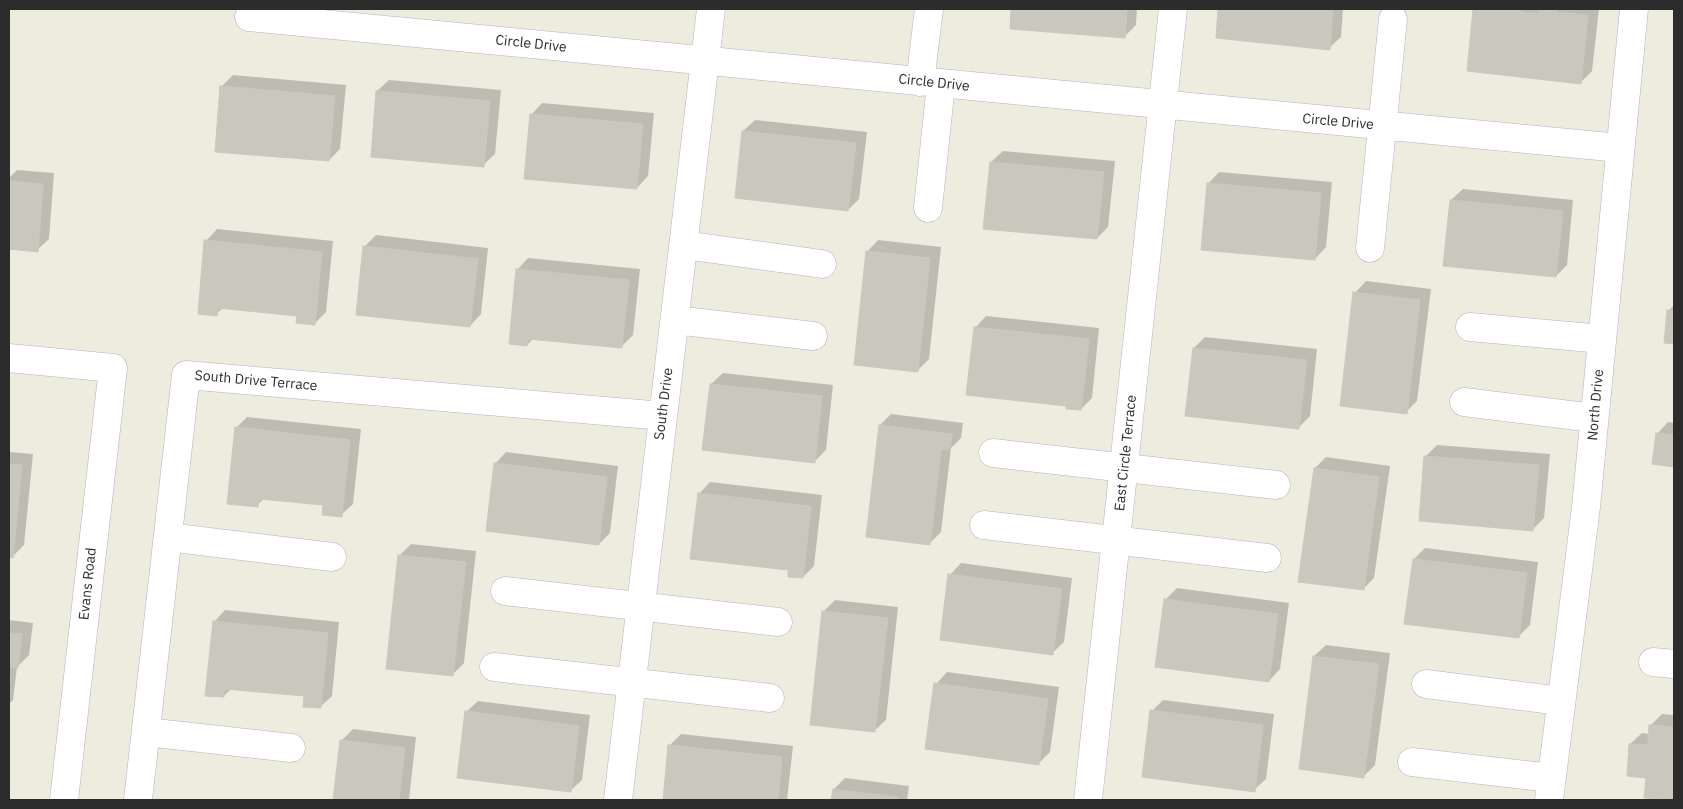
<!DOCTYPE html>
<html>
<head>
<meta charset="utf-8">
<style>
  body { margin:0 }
  #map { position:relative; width:1683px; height:809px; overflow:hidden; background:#eeecdf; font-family:"IBM Plex Sans",sans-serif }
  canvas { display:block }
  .frame { position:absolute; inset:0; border:10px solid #2c2c2c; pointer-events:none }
</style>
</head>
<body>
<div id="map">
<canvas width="1683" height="809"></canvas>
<div class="frame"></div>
</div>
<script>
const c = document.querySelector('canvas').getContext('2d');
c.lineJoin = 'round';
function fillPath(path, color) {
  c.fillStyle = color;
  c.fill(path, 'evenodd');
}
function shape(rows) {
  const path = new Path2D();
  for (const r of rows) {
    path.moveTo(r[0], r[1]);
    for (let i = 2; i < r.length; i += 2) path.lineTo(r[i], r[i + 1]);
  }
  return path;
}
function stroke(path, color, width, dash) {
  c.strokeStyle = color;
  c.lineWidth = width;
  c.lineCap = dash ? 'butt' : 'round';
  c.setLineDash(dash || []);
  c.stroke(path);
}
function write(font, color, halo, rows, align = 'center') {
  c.font = font + ' "IBM Plex Sans",sans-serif';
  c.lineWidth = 4.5;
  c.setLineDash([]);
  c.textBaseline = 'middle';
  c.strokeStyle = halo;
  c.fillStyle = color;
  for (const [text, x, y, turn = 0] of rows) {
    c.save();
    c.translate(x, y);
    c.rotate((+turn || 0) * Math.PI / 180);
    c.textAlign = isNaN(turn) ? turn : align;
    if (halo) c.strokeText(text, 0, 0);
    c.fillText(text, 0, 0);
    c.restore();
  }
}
fillPath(shape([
  [1013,9,1137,9,1136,25,1124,37,1011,27],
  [1219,9,1343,9,1341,37,1329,48,1217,37],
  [1475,9,1599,9,1592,71,1581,82,1468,70],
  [233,75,346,85,340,149,329,160,221,87],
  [389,80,501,90,495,154,483,165,377,91],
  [542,103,654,113,648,176,637,188,531,115],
  [755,120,867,132,859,199,848,210,743,131],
  [1003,151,1115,161,1108,227,1097,238,985,228,991,162],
  [17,170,54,173,49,239,37,250,9,248,9,178],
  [1219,172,1332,182,1326,247,1315,259,1208,184],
  [1463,189,1573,200,1567,265,1556,276,1451,200],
  [217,229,333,241,326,312,314,324,298,315,223,308,216,314,206,241],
  [376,235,488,248,481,314,470,326,364,247],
  [878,240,941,247,929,359,918,370,867,252],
  [528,258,640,269,633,335,622,346,534,338,527,345,517,270],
  [1366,281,1431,289,1417,401,1406,412,1355,293],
  [1674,305,1674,343,1665,342,1668,311],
  [986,316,1099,328,1092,398,1081,409,1067,405,975,328],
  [1205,337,1317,349,1310,416,1299,427,1194,348],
  [723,373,833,385,826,450,815,461,711,384],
  [891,414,963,423,961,438,951,448,941,532,929,544,880,425],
  [247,417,361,429,353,504,341,515,324,504,265,498,257,505,236,428],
  [1668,422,1674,423,1674,465,1654,463,1657,434],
  [1437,445,1550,454,1544,518,1533,529,1420,520,1426,456],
  [9,452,33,454,24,545,13,556,9,556],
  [506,452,618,466,610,533,599,544,495,464],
  [1326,457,1390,466,1374,578,1363,589,1315,468],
  [710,482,822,495,814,566,803,577,790,569,699,494],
  [411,544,476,551,464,663,453,674,400,555],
  [1425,548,1538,562,1530,625,1518,637,1414,559],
  [961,563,1072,578,1064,642,1052,653,950,575],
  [1177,588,1289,603,1280,669,1269,681,1165,600],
  [835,600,898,607,886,720,874,731,824,611],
  [225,610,339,622,332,696,320,707,305,695,232,688,224,696,214,622],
  [9,620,33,623,29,655,17,667,13,700,9,704],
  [1326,645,1390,653,1375,765,1363,777,1314,656],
  [947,672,1059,687,1050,752,1038,764,936,684],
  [1163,700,1274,714,1266,779,1254,790,1152,711],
  [478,701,590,715,582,780,570,791,466,712],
  [1662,714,1674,715,1674,799,1646,797,1647,777,1630,744,1642,733,1650,734,1651,725],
  [353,729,416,737,409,800,334,800,341,741],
  [681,734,793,746,787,800,664,800,670,745],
  [845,778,909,786,907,800,832,800,834,789]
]), '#0003');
const building = shape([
  [1011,9,1127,9,1125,38,1010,29,1011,9],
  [1218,9,1333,9,1330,50,1216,38,1218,9],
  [1473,9,1521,9,1521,12,1538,13,1538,9,1557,9,1557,12,1588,15,1581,84,1467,71,1473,9],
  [220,86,335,96,329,161,215,152,220,86],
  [376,91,490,101,484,167,371,157,376,91],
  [530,114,643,124,637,189,524,179,530,114],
  [742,131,856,143,848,211,735,198,742,131],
  [990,162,1104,172,1097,239,983,229,990,162],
  [9,181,43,184,38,252,9,249,9,181],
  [1207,183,1321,193,1315,260,1201,250,1207,183],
  [1450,200,1563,211,1556,277,1443,266,1450,200],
  [204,240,322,252,315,325,296,323,297,316,218,308,217,316,198,314,204,240],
  [363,246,478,259,470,327,356,315,363,246],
  [866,251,930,258,918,372,854,365,866,251],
  [516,269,629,280,622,348,528,339,527,346,509,344,516,269],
  [1353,292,1420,300,1407,414,1340,406,1353,292],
  [1667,310,1674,311,1674,344,1664,343,1667,310],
  [974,327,1089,339,1081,410,1066,409,1066,406,966,395,974,327],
  [1193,348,1307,360,1299,429,1185,416,1193,348],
  [710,384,822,396,815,463,702,450,710,384],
  [879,425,952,434,950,450,941,449,930,545,866,537,879,425],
  [235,427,350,440,342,517,322,515,323,505,259,499,258,507,227,504,235,427],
  [1656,433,1674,435,1674,467,1652,464,1656,433],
  [1424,456,1539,465,1533,531,1419,521,1424,456],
  [494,463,607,477,599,545,486,531,494,463],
  [9,464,22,465,13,558,9,557,9,464],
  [1314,468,1379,477,1364,590,1298,582,1314,468],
  [698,493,811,506,803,578,788,577,788,570,690,559,698,493],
  [398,555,466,562,453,676,386,669,398,555],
  [1413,559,1527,573,1519,638,1404,624,1413,559],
  [948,574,1062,589,1053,655,940,640,948,574],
  [1164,599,1278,614,1269,682,1155,667,1164,599],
  [822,611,888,618,875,732,810,725,822,611],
  [213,621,328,633,321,708,303,707,304,696,225,689,224,697,205,696,213,621],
  [9,633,22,634,18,668,9,667,9,633],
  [1313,656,1379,664,1364,778,1299,769,1313,656],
  [934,683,1048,699,1039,765,925,749,934,683],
  [1150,710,1263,725,1255,792,1142,777,1150,710],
  [465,711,579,726,571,792,457,778,465,711],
  [1649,725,1674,727,1674,800,1644,798,1646,778,1627,776,1629,744,1648,745,1649,725],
  [340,740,405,748,399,800,333,800,340,740],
  [668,745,782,757,778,800,663,800,668,745],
  [833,789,898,797,898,800,831,800,833,789]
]);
fillPath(building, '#cac8be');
stroke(building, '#cac8b8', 1);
const minor = shape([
  [249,17,1620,148],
  [920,82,929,9],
  [928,208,941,84],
  [684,245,822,264],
  [1370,248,1393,19],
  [675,320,813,336],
  [1470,327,1602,339],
  [9,358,113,368,64,800],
  [1464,402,1594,418],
  [993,453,1276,485],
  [984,525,1267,558],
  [168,537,332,557],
  [505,591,778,622],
  [1653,662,1674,664],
  [494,667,770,698],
  [1426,684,1561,701],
  [146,732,291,748],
  [1412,762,1551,778],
  [138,800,186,375,663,416],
  [618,800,711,9],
  [1088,800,1173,9],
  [1549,800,1586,507,1634,9]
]);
stroke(minor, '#b3b2c0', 29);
stroke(minor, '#fff', 28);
write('14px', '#2c2c2c', '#fff', [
  ["Circle Drive",531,44,6],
  ["Circle Drive",934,83,6],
  ["Circle Drive",1338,122,5],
  ["South Drive Terrace",256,381,5],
  ["South Drive",664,404,-83],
  ["North Drive",1596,405,-85],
  ["East Circle Terrace",1126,453,-84],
  ["Evans Road",88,584,-84]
]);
</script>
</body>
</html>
